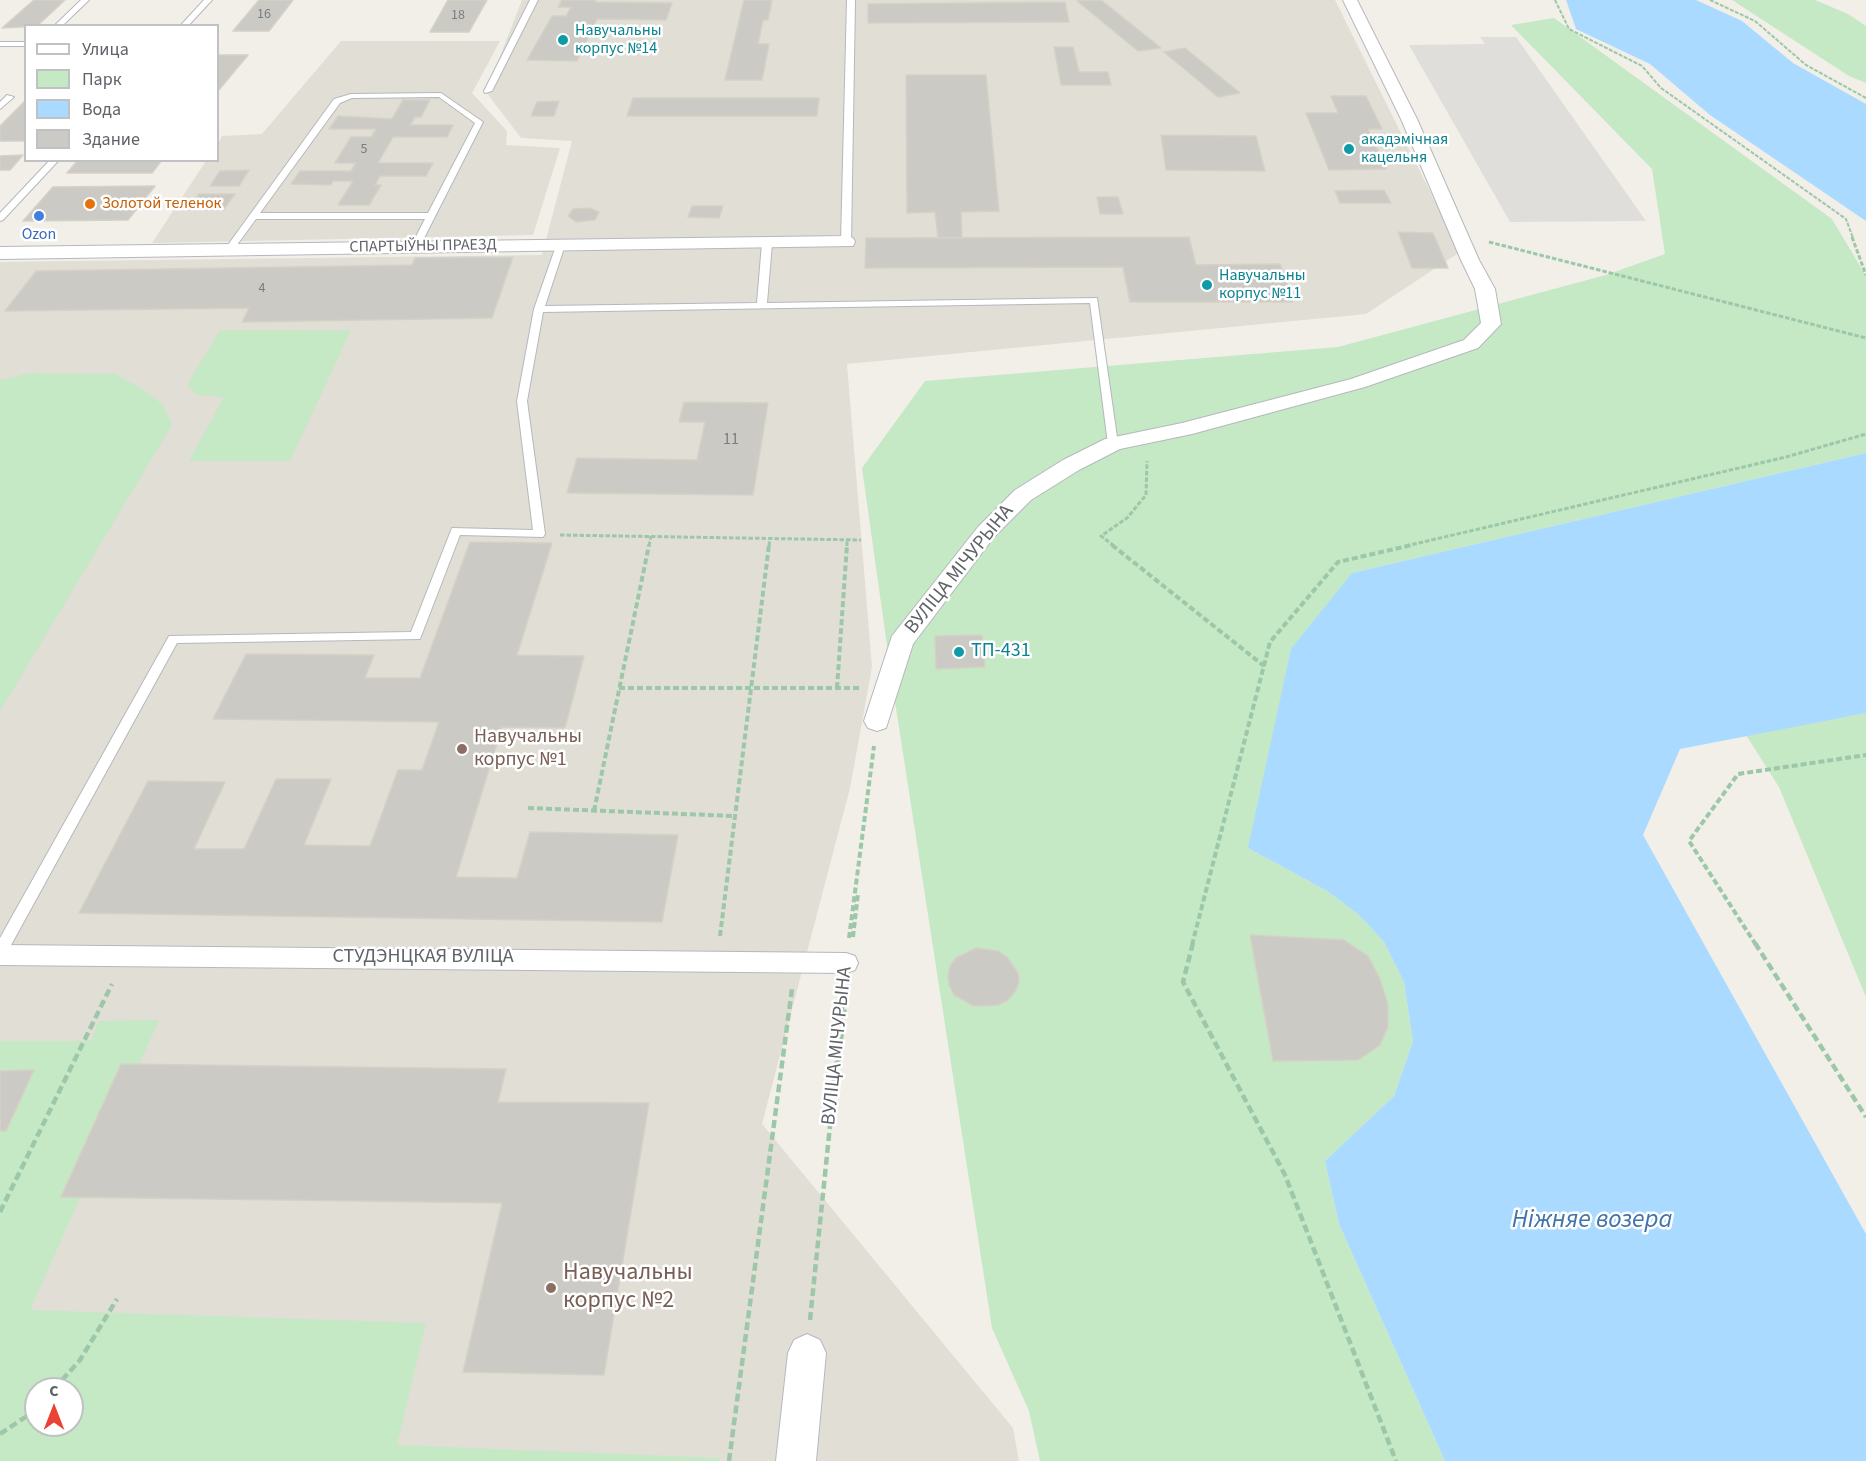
<!DOCTYPE html>
<html>
<head>
<meta charset="utf-8">
<style>
  body { margin:0 }
  #map { position:relative; width:1866px; height:1461px; overflow:hidden; background:#f1efe8; font-family:"Source Sans 3",sans-serif }
  canvas { display:block }
  .legend { position:absolute; left:24px; top:24px; width:195px; height:138px; box-sizing:border-box; background:#fff; border:2px solid #bfc1c3; margin:0; padding:8px 10px; list-style:none; font-size:18px; color:#5f6368 }
  .legend li { display:flex; align-items:center; gap:12px; height:30px }
  .legend b { width:30px; border:2px solid #bfc1c3 }
  .north { position:absolute; left:24px; top:1377px; width:60px; height:60px; box-sizing:border-box; background:#fff; border:2px solid #bfc1c3; border-radius:50%; rotate:0deg; font-size:16px; font-weight:700; line-height:24px; text-align:center; color:#5f6368 }
  .north::after { content:''; display:block; margin:auto; width:21px; height:27px; background:#ea4335; clip-path:polygon(50% 0,100% 100%,50% 72%,0 100%) }
</style>
</head>
<body>
<div id="map">
<canvas width="1866" height="1461"></canvas>
<ul class="legend">
<li><b style="height:8px;background:#fff"></b>Улица</li>
<li><b style="height:16px;background:#c5e8c5"></b>Парк</li>
<li><b style="height:16px;background:#aadaff"></b>Вода</li>
<li><b style="height:16px;background:#cccac5"></b>Здание</li>
</ul>
<div class="north">С</div>
</div>
<script>
const c = document.querySelector('canvas').getContext('2d');
c.lineJoin = 'round';
function fillPath(path, color) {
  c.fillStyle = color;
  c.fill(path, 'evenodd');
}
function shape(rows) {
  const path = new Path2D();
  for (const r of rows) {
    path.moveTo(r[0], r[1]);
    for (let i = 2; i < r.length; i += 2) path.lineTo(r[i], r[i + 1]);
  }
  return path;
}
function stroke(path, color, width, dash) {
  c.strokeStyle = color;
  c.lineWidth = width;
  c.lineCap = dash ? 'butt' : 'round';
  c.setLineDash(dash || []);
  c.stroke(path);
}
function write(font, color, halo, rows, align = 'center') {
  c.font = font + ' "Source Sans 3",sans-serif';
  c.lineWidth = 5;
  c.setLineDash([]);
  c.textBaseline = 'middle';
  c.strokeStyle = halo;
  c.fillStyle = color;
  for (const [text, x, y, turn = 0] of rows) {
    c.save();
    c.translate(x, y);
    c.rotate((+turn || 0) * Math.PI / 180);
    c.textAlign = isNaN(turn) ? turn : align;
    if (halo) c.strokeText(text, 0, 0);
    c.fillText(text, 0, 0);
    c.restore();
  }
}
fillPath(shape([
  [1480,37,1516,37,1646,221,1510,222,1409,45,1485,44]
]), '#e0deda');
fillPath(shape([
  [522,0,1335,0,1460,252,1366,314,847,364,872,667,850,788,762,1124,1013,1428,1019,1461,0,1461,0,262,542,255,572,141,521,138,486,92],
  [36,1389,72,1389,72,1425,36,1425],
  [341,41,500,41,472,93,507,131,506,145,560,148,533,235,152,243,206,161,218,160,218,144,222,136,262,134]
]), '#e1ded6');
fillPath(shape([
  [1732,0,1815,0,1848,14,1866,26,1866,83,1849,76],
  [1554,18,1832,219,1866,276,1866,453,1352,573,1248,848,1327,891,1359,915,1384,942,1404,982,1413,1041,1394,1096,1325,1161,1339,1224,1445,1461,1040,1461,1029,1411,992,1328,894,695,862,468,925,381,1338,347,1606,275,1665,254,1652,169,1511,25],
  [220,330,351,330,290,461,189,461,224,397,197,395,187,385],
  [29,373,115,374,142,389,163,405,172,425,0,711,0,380],
  [1866,713,1866,997,1779,787,1746,735],
  [159,1020,30,1310,426,1323,397,1445,720,1458,719,1461,0,1461,0,1041,91,1041,99,1021],
  [36,1389,72,1389,72,1425,36,1425]
]), '#c5e8c5');
fillPath(shape([
  [1566,0,1696,0,1742,21,1793,63,1866,104,1866,221,1710,115,1650,64,1576,29],
  [1866,453,1866,713,1680,749,1643,835,1866,1234,1866,1461,1445,1461,1339,1224,1325,1161,1394,1096,1413,1041,1404,982,1384,942,1359,915,1327,891,1248,848,1291,649,1352,573]
]), '#aadaff');
const building = shape([
  [34,0,65,0,37,26,2,28,34,0],
  [259,0,293,0,269,31,233,31,259,0],
  [448,0,487,0,469,32,430,32,448,0],
  [562,0,596,0,595,2,672,3,666,20,597,19,577,61,527,60,552,16,566,16,571,7,558,7,562,0],
  [744,0,772,0,768,20,763,20,758,44,769,44,762,80,725,80,744,0],
  [1101,0,1161,48,1138,51,1077,1,1101,0],
  [1065,2,1069,22,868,23,868,4,1065,2],
  [1054,47,1073,47,1079,72,1108,72,1111,85,1061,85,1054,47],
  [1185,48,1240,93,1218,97,1164,52,1185,48],
  [218,55,248,55,218,91,218,55],
  [906,75,986,75,999,211,961,212,962,238,938,238,935,212,907,213,906,75],
  [1331,96,1366,96,1382,129,1368,129,1387,169,1329,170,1306,113,1338,113,1331,96],
  [633,98,819,98,817,116,627,116,633,98],
  [26,100,26,138,23,141,0,141,0,126,26,100],
  [403,100,430,100,421,117,415,117,410,125,453,125,447,137,393,137,378,163,433,163,426,176,380,176,375,185,381,185,369,205,338,205,353,181,333,181,331,185,291,184,300,171,351,171,356,163,335,163,351,137,371,137,376,129,329,129,338,116,392,119,403,100],
  [559,101,554,116,531,116,537,102,559,101],
  [1161,135,1256,136,1265,171,1166,170,1161,135],
  [23,155,10,170,0,170,0,156,23,155],
  [78,160,162,160,152,173,67,173,78,160],
  [249,170,239,186,210,186,220,171,249,170],
  [155,186,128,220,23,221,53,187,155,186],
  [1384,190,1391,203,1340,203,1335,191,1384,190],
  [199,194,235,194,223,210,187,210,199,194],
  [1097,197,1118,197,1123,214,1100,214,1097,197],
  [692,206,723,206,719,218,688,217,692,206],
  [589,208,599,212,595,220,576,222,568,216,573,209,589,208],
  [1398,232,1433,233,1448,268,1412,268,1398,232],
  [1189,237,1196,265,1280,264,1293,302,1130,302,1123,267,865,268,866,238,1189,237],
  [513,257,492,318,242,322,249,308,5,311,36,271,412,265,415,258,513,257],
  [684,402,768,403,753,495,567,493,577,458,697,460,705,422,679,422,684,402],
  [470,542,552,543,517,655,584,656,565,728,502,727,456,877,517,878,530,832,678,835,662,922,79,913,148,781,225,782,194,849,244,849,276,779,331,779,304,845,370,846,398,770,422,770,439,722,213,719,246,654,374,655,365,678,420,678,470,542],
  [982,635,985,667,936,669,935,636,982,635],
  [1250,935,1344,940,1368,956,1380,979,1388,1005,1388,1027,1380,1045,1358,1060,1273,1061,1250,935],
  [976,948,998,951,1007,957,1018,973,1019,982,1015,992,1008,1000,998,1005,974,1006,954,995,949,985,948,975,950,966,956,958,976,948],
  [121,1064,506,1069,498,1102,649,1103,604,1375,463,1372,502,1203,61,1197,121,1064],
  [34,1070,6,1131,0,1131,0,1071,34,1070]
]);
fillPath(building, '#cccac5');
stroke(building, '#d6d1c6', 1.5);
const service = shape([
  [81,0,89,0,62,26,54,26,81,0],
  [204,0,212,0,188,26,180,26,204,0],
  [530,0,538,0,492,91,485,93,484,91,530,0],
  [847,0,855,0,851,242,846,245,841,242,847,0],
  [0,42,26,42,26,46,0,46,0,42],
  [441,93,483,122,418,250,410,248,425,219,256,219,231,253,225,253,225,249,334,99,351,94,441,93],
  [439,97,475,123,428,213,260,213,340,103,352,98,439,97],
  [7,95,14,97,0,109,0,102,7,95],
  [50,160,59,160,3,220,0,221,0,213,50,160],
  [767,240,772,243,767,303,1097,298,1118,444,1113,447,1108,444,1090,303,543,312,527,401,545,534,543,537,460,535,420,639,177,643,5,956,0,958,0,938,169,636,411,632,452,528,533,530,517,401,534,309,557,243,565,245,545,306,757,303,762,243,767,240]
]);
const pedestrian = shape([
  [0,945,846,953,855,956,858,963,855,970,846,973,0,965,0,945]
]);
const minor = shape([
  [1343,0,1357,0,1417,119,1479,260,1495,289,1501,324,1478,348,1365,387,1192,434,1120,449,1079,470,1031,500,994,537,913,644,886,728,877,731,868,728,864,721,892,636,978,527,1015,490,1063,460,1105,439,1182,423,1351,379,1464,340,1481,323,1475,289,1461,260,1401,119,1343,0],
  [846,236,853,238,855,242,853,246,0,259,0,247,846,236],
  [807,1334,820,1340,826,1353,816,1461,776,1461,788,1353,794,1340,807,1334]
]);
stroke(service, '#b5b8bc', 2);
stroke(pedestrian, '#b5b8bc', 2);
stroke(minor, '#b5b8bc', 2);
stroke(shape([
  [1555,0,1569,29,1642,66,1661,88,1846,219,1853,238],
  [1710,0,1755,21,1806,65,1866,98]
]), '#9cc7a9', 2, [4, 1.5]);
stroke(shape([
  [1852,237,1866,275],
  [1489,242,1866,338],
  [560,535,861,540],
  [649,546,651,536],
  [769,546,770,538],
  [847,546,847,540],
  [1114,546,1101,536,1127,518,1146,495,1147,461],
  [1406,546,1786,457,1866,434]
]), '#9cc7a9', 3, [4.5, 2]);
stroke(shape([
  [1112,545,1264,666],
  [619,688,859,688],
  [837,688,847,545],
  [528,808,735,816],
  [594,811,649,545],
  [720,936,769,545],
  [853,937,858,894],
  [849,938,874,746],
  [1192,945,1270,642,1338,562,1412,545],
  [1756,945,1689,841,1738,774,1866,755]
]), '#9cc7a9', 4, [6, 3]);
stroke(shape([
  [1193,943,1183,982,1285,1175,1396,1461],
  [1755,943,1866,1117],
  [838,1065,847,989],
  [0,1212,112,984],
  [810,1320,844,990],
  [54,1389,80,1360,117,1299],
  [0,1434,36,1410],
  [729,1461,792,989]
]), '#9cc7a9', 4.5, [8, 4]);
fillPath(service, '#fff');
fillPath(pedestrian, '#fff');
fillPath(minor, '#fff');
for (const [x, y, r, color] of [
  [563,40,6,"#0f9aa8"],
  [1349,149,6,"#0f9aa8"],
  [90,204,6,"#e8710a"],
  [39,216,6,"#3f7fe0"],
  [1207,285,6,"#0f9aa8"],
  [959,652,6,"#0f9aa8"],
  [462,749,6,"#8d6e63"],
  [551,1288,6,"#8d6e63"]
]) {
  const dot = new Path2D();
  dot.arc(x, y, r, 0, 2 * Math.PI);
  c.fillStyle = color;
  c.fill(dot);
  stroke(dot, '#fff', 2);
}
write('14px', '#7a7d7f', null, [
  ["16",264,15],
  ["18",458,16],
  ["5",364,150],
  ["4",262,289]
]);
write('16px', '#0d838f', '#fff', [
  ["Навучальны",575,31],
  ["корпус №14",575,49],
  ["акадэмічная",1361,140],
  ["кацельня",1361,158],
  ["Навучальны",1219,276],
  ["корпус №11",1219,294]
], 'left');
write('16px', '#c56008', '#fff', [
  ["Золотой теленок",102,204]
], 'left');
write('16px', '#366cbe', '#fff', [
  ["Ozon",39,235]
]);
write('16px', '#5f6368', '#fff', [
  ["СПАРТЫЎНЫ ПРАЕЗД",423,247,-1]
]);
write('16px', '#7a7d7f', null, [
  ["11",731,440]
]);
write('20px', '#5f6368', '#fff', [
  ["ВУЛІЦА МІЧУРЫНА",960,570,-51],
  ["СТУДЭНЦКАЯ ВУЛІЦА",423,958],
  ["ВУЛІЦА МІЧУРЫНА",838,1046,-84]
]);
write('20px', '#0d838f', '#fff', [
  ["ТП-431",971,652]
], 'left');
write('20px', '#785e54', '#fff', [
  ["Навучальны",474,738],
  ["корпус №1",474,761]
], 'left');
write('24px', '#785e54', '#fff', [
  ["Навучальны",563,1274],
  ["корпус №2",563,1302]
], 'left');
write('italic 26px', '#4174aa', '#fff', [
  ["Ніжняе возера",1592,1221]
]);
</script>
</body>
</html>
